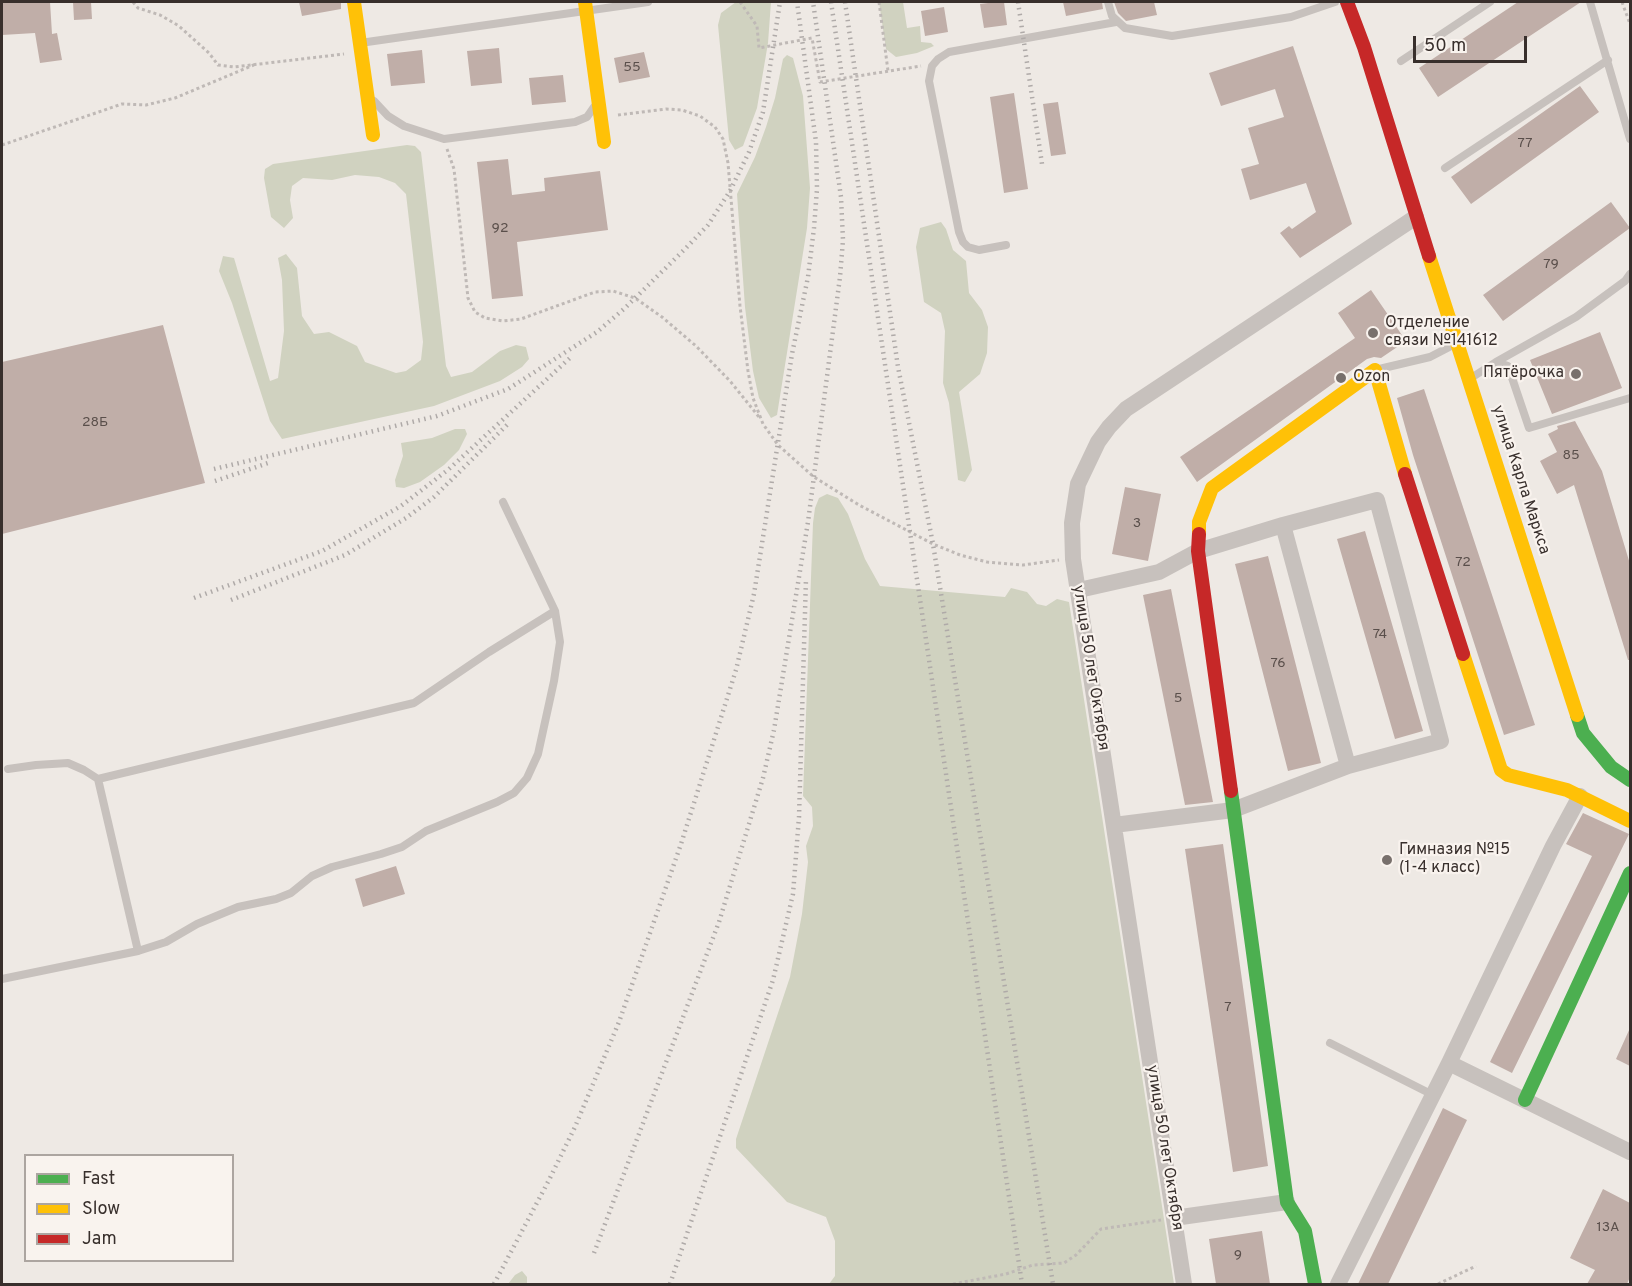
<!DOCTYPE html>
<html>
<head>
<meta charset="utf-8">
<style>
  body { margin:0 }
  #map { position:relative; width:1632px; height:1286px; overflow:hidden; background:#eee9e4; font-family:Overpass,sans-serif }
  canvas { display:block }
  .frame { position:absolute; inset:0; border:3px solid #382f2c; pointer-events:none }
  .legend { position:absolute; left:24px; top:1154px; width:210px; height:108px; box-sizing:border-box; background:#f9f3ee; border:2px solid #aca5a0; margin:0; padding:8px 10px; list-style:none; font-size:18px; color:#382f2c }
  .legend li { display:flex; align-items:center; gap:12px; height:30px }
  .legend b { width:30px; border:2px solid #aca5a0 }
  .scale { position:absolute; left:1413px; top:36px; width:114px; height:27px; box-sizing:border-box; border:3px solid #382f2c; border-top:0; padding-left:8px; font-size:18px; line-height:21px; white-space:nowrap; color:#382f2c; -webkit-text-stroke:4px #f9f3ee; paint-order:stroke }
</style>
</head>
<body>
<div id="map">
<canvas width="1632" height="1286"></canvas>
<div class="frame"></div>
<ul class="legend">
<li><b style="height:8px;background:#4caf50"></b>Fast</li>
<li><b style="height:8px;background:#ffc107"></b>Slow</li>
<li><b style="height:8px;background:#c62828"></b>Jam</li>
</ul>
<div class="scale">50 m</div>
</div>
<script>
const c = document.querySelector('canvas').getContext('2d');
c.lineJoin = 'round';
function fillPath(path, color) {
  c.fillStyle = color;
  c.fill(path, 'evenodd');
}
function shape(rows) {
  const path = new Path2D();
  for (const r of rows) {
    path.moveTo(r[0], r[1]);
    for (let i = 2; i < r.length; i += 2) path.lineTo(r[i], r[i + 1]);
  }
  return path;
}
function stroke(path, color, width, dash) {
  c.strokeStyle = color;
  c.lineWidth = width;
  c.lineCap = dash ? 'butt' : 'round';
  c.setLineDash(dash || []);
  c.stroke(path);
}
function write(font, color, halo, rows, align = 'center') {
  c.font = font + ' Overpass,sans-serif';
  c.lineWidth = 4.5;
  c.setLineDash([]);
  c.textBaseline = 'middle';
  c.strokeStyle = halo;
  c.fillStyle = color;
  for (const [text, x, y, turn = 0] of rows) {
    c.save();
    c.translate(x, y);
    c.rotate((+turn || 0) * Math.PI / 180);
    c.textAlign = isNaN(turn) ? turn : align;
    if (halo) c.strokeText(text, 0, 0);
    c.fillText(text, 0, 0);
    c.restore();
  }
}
fillPath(shape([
  [736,2,771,2,768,43,757,108,743,146,735,150,729,140,718,25,721,13],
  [879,2,903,2,907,28,920,26,921,42,931,43,934,46,917,53,896,57,886,49],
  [787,55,793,58,803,96,810,188,807,228,777,415,771,418,759,398,753,371,745,307,737,194,755,157,766,127,775,98,783,59],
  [407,145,415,146,421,152,446,366,451,377,472,372,500,351,516,345,526,347,529,359,522,367,500,381,434,406,282,439,270,421,232,303,219,271,223,256,234,258,270,381,278,378,284,331,282,280,278,258,286,254,297,268,302,316,314,334,329,332,357,346,365,362,396,373,406,371,421,360,423,342,406,194,395,183,379,177,355,175,332,180,303,178,292,186,290,200,293,218,284,228,271,217,264,178,265,169,273,164],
  [941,222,946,229,953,250,966,261,969,293,982,310,988,327,987,353,980,374,959,392,972,470,965,482,958,480,949,403,943,383,945,331,941,313,924,302,916,247,920,228],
  [455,429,465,429,467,434,459,450,444,465,420,482,404,488,396,487,395,480,403,456,401,443,432,438],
  [827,494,838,498,848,514,865,559,880,586,1005,597,1011,588,1027,592,1037,604,1046,606,1057,599,1069,602,1174,1284,829,1284,835,1276,835,1241,826,1217,787,1202,736,1148,736,1139,790,977,802,914,808,862,806,846,813,826,812,807,803,796,813,523,815,508,819,498],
  [522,1271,527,1277,527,1284,508,1284,515,1275]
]), '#d0d2c0');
fillPath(shape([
  [2,2,50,2,52,34,57,33,62,60,40,63,35,33,2,35],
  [73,2,91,2,92,19,74,20],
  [299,2,341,2,341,9,302,16],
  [996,2,1004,2,1007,25,984,28,980,4],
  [1063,2,1102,2,1103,9,1066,16],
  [1114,2,1154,2,1157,15,1126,21,1118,13],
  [1518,2,1581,2,1438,97,1419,68],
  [944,7,948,32,925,36,921,11],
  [1293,46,1352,224,1300,258,1280,233,1289,226,1292,229,1316,212,1306,183,1250,200,1241,169,1259,164,1248,128,1284,117,1275,89,1221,106,1209,73],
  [499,48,502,83,471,86,467,51],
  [422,50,425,83,391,86,387,54],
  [644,52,650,77,619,83,614,58],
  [563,75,566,102,532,105,529,78],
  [1580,86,1599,112,1471,204,1451,177],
  [1014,93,1028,189,1004,193,990,97],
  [1058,102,1066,154,1051,156,1043,104],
  [508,159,512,195,545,191,544,178,600,171,608,230,517,242,523,296,492,299,477,162],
  [1611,202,1630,228,1503,321,1483,295],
  [1371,290,1406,341,1381,358,1374,357,1367,359,1197,482,1180,457,1355,338,1338,313],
  [163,325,205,483,2,534,2,362],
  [1600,332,1622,388,1552,414,1530,360],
  [1424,389,1535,725,1504,735,1413,455,1397,398],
  [1575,421,1602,471,1630,564,1630,660,1628,660,1574,485,1557,494,1540,461,1557,452,1548,434,1558,429,1557,426],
  [1125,487,1161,494,1148,561,1112,554],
  [1365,531,1423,731,1395,739,1337,539],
  [1268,556,1321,763,1288,771,1235,564],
  [1171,589,1213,802,1185,805,1143,595],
  [1583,813,1629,834,1512,1073,1490,1062,1592,856,1566,844],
  [1223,844,1268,1166,1233,1172,1185,849],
  [396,866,405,894,363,907,355,879],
  [1630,1028,1630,1066,1616,1059],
  [1443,1108,1467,1120,1388,1284,1358,1284],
  [1603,1189,1630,1203,1630,1277,1627,1284,1587,1284,1595,1270,1570,1258],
  [1262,1231,1270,1284,1216,1284,1209,1239]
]), '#c0aea8');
stroke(shape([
  [133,2,138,8,160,15,179,26,209,53,218,65,234,67,344,54],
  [740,2,757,26,759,48,812,38,820,82,921,66],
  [879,2,888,71],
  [1622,2,1630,24],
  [618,115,666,109,682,110,700,116,715,127,723,139,728,163,740,306,748,371,753,398,763,424,778,445,814,477,859,505,933,544,960,555,987,562,1023,565,1059,560],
  [2,145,122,104,146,105,175,98,256,64],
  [447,149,454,169,468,298,475,312,485,318,503,321,521,319,595,292,613,291,635,298,662,317,696,346,730,381,759,417],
  [953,1284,1006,1274,1033,1265,1064,1263,1076,1255,1101,1229,1161,1220],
  [1438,1284,1476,1266]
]), '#bfb9b6', 3, [3, 3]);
stroke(shape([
  [1108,2,1112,16,1125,28,1172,36,1291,17,1335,2],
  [1590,2,1630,139],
  [360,43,648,2],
  [1401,61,1490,2],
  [374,101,388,116,404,126,444,139,575,122,587,117,594,107],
  [1445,168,1608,60],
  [1006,245,979,250,968,247,963,242,959,232,929,81,932,66,938,59,949,52,1116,22],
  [1496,362,1508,366,1529,428,1630,398],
  [1375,370,1430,357,1457,343],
  [1471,378,1496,362,1576,317,1625,281,1630,274],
  [8,769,36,765,68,763,84,770,98,779,138,951],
  [98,779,414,703,489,652,555,611],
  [2,979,138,951,166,942,197,924,238,907,276,899,291,893,312,876,332,867,381,854,402,847,426,831,497,802,514,793,527,778,538,754,554,681,560,642,555,611,503,502],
  [1330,1043,1433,1095]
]), '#c7c1bd', 8);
stroke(shape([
  [1079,590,1159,572,1198,551,1283,525],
  [1114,825,1233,810,1348,766,1441,741,1377,500,1283,525,1348,766],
  [1449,1063,1630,1152],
  [1174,1218,1287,1202],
  [1184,1284,1073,559,1072,523,1078,484,1098,442,1109,427,1126,409,1416,217],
  [1338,1284,1449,1063,1553,846,1580,796]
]), '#c7c1bd', 16);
stroke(shape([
  [1577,715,1583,733,1611,767,1630,780],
  [1231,791,1287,1202,1305,1231,1315,1284],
  [1525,1100,1630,873]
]), '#4caf50', 14);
stroke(shape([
  [354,2,373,135],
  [585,2,604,142],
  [1429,256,1577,715],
  [1199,534,1199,522,1212,488,1375,370,1405,474],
  [1463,654,1501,770,1508,775,1567,790,1630,821]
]), '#ffc107', 14);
stroke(shape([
  [1347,2,1364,47,1429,256],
  [1405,474,1463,654],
  [1199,534,1198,551,1231,791]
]), '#c62828', 14);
stroke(shape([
  [831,2,1022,1284],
  [845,2,898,367,933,544,1053,1284],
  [1018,2,1042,164],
  [214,469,437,416,508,389,597,332,625,308,685,249,708,225,730,191,749,152,763,112,780,2],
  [215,481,271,462],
  [194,598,322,551,401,506,449,469,571,357],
  [231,600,345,555,406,518,434,497,509,423],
  [594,1253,719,922,763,778,774,730,808,522,840,277,843,240,841,197,813,2],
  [494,1284,549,1180,575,1127,619,1022,681,844,736,670,754,594,792,354,808,277,814,228,817,189,816,142,797,2],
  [670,1284,773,980,793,894,799,817,806,578]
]), '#afaaa8', 4.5, [1.5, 4.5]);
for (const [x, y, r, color] of [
  [1373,333,6,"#78706c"],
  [1576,374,6,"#78706c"],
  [1341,378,6,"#78706c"],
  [1387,860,6,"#78706c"]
]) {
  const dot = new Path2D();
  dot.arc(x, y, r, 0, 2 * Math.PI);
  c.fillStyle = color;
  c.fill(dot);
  stroke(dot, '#f9f3ee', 2);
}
write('14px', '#5a4f4b', null, [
  ["55",632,68],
  ["77",1525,144],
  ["92",500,229],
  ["79",1551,265],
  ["28Б",95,423],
  ["85",1571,456],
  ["3",1137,524],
  ["72",1463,563],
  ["74",1380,635],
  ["76",1278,664],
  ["5",1178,699],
  ["7",1228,1008],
  ["13А",1608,1228],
  ["9",1238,1256]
]);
write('16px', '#382f2c', '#f9f3ee', [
  ["Отделение",1385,324],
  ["связи №141612",1385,342],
  ["Пятёрочка",1564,374,"right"],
  ["Ozon",1353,378],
  ["Гимназия №15",1399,851],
  ["(1-4 класс)",1399,869]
], 'left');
write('16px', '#382f2c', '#f9f3ee', [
  ["улица Карла Маркса",1520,480,72],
  ["улица 50 лет Октября",1090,668,81],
  ["улица 50 лет Октября",1164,1148,81]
]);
</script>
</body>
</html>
